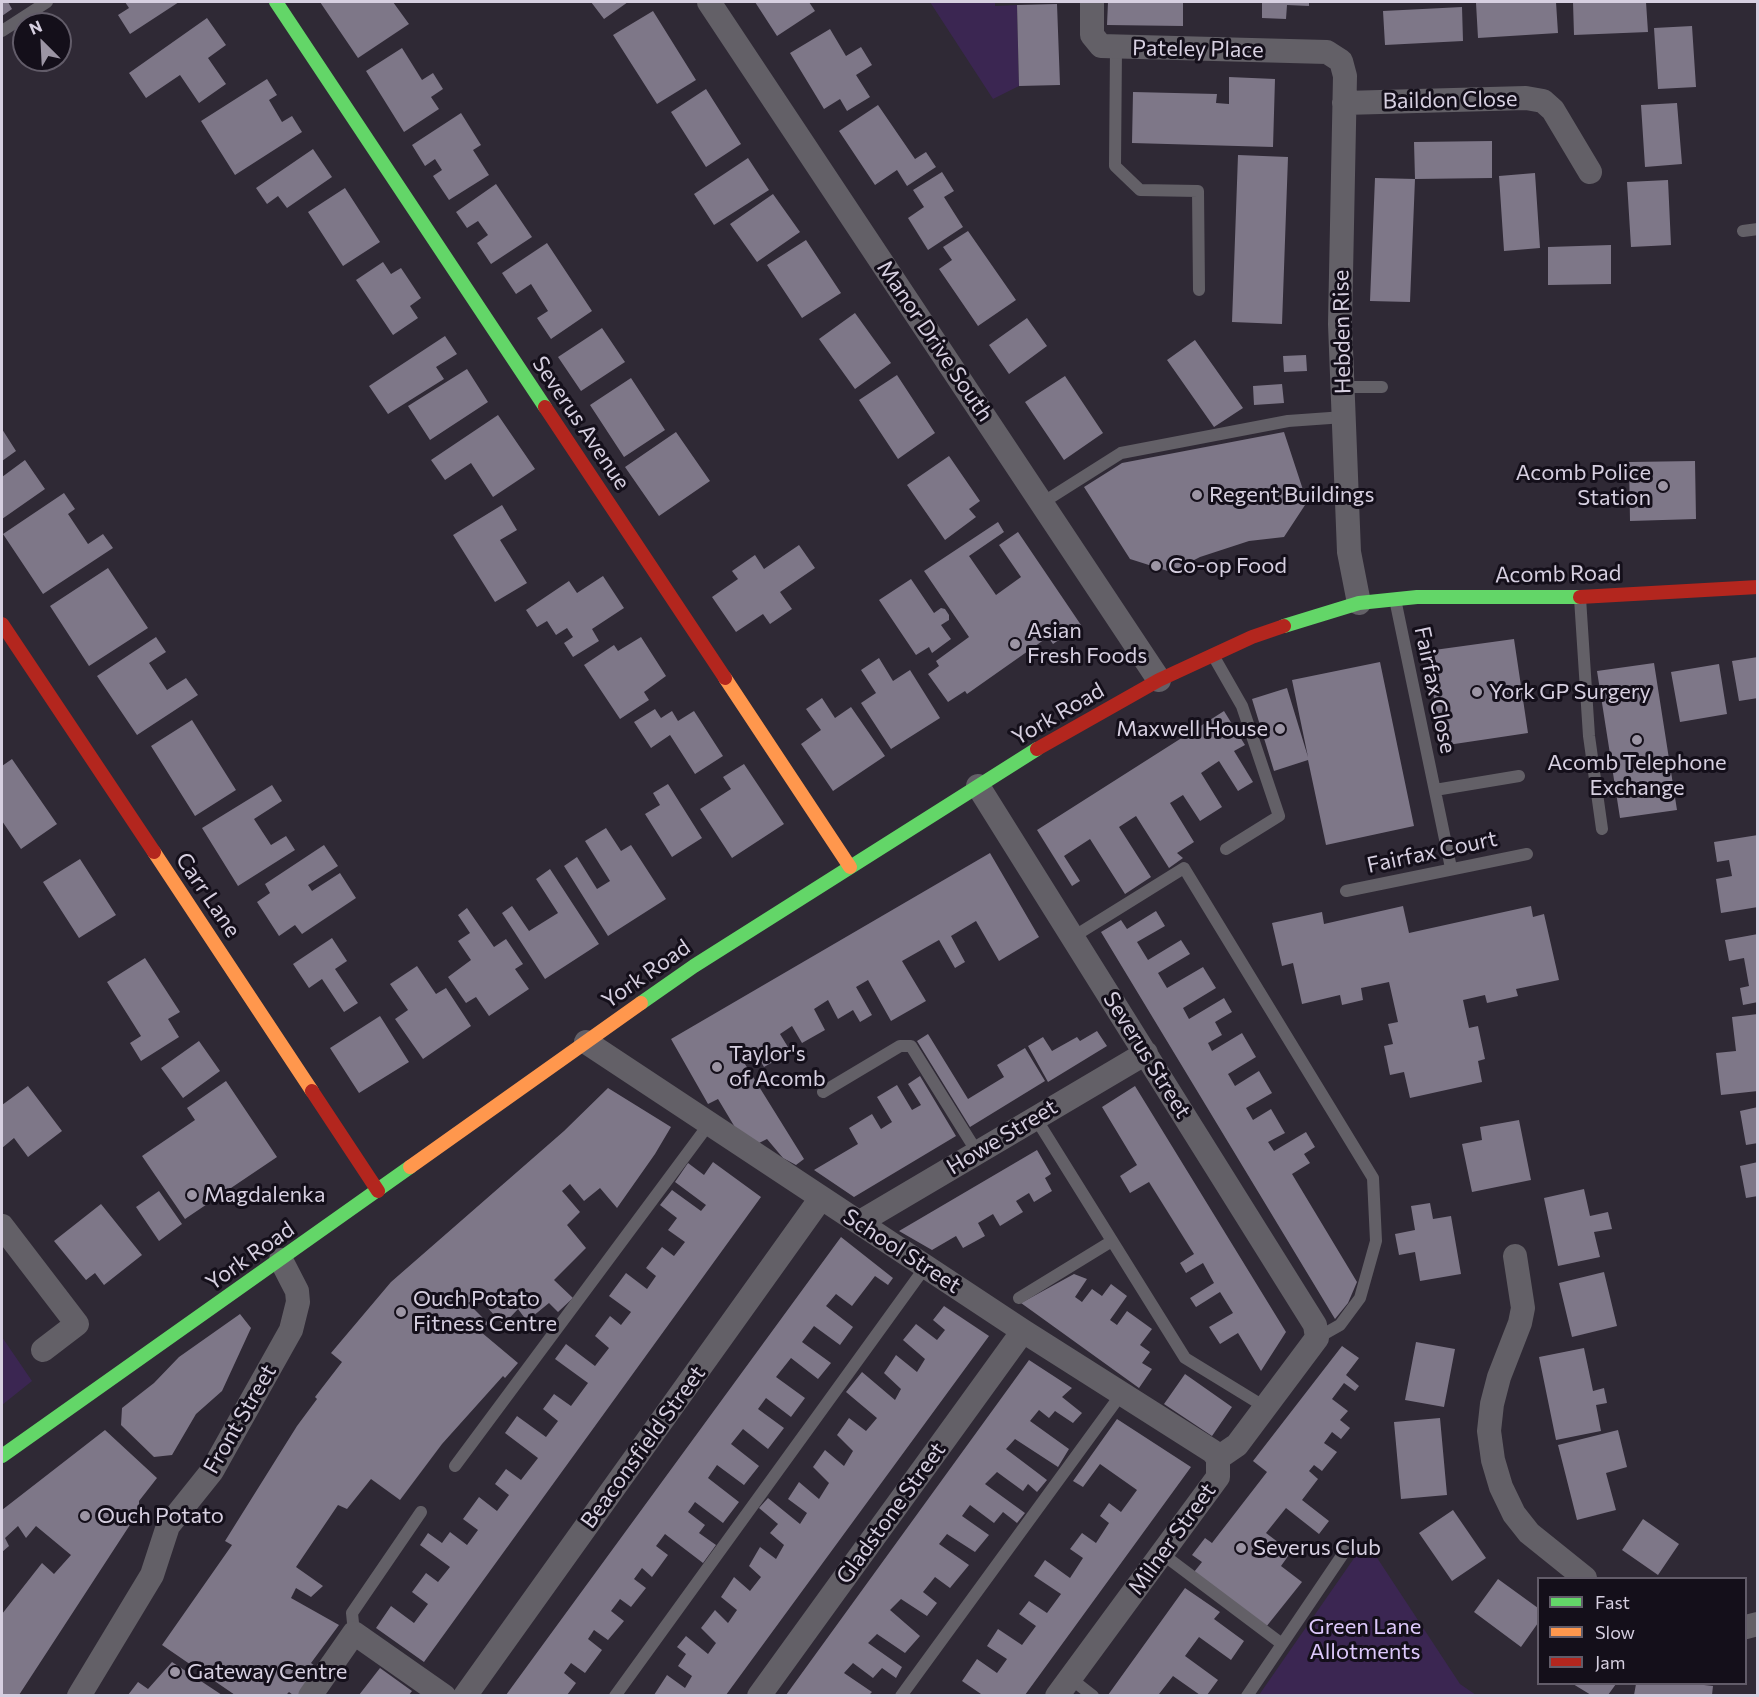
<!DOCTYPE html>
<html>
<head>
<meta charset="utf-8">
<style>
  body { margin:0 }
  #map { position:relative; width:1759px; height:1697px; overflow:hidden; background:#2f2935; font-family:Commissioner,sans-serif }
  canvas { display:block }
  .frame { position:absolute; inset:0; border:3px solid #d6cfe0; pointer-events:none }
  .legend { position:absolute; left:1537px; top:1577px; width:210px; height:108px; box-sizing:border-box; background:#140f1a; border:2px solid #625c69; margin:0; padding:8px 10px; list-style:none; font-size:18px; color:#d6cfe0 }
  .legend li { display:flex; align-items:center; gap:12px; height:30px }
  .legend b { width:30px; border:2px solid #625c69 }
  .north { position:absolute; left:12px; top:12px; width:60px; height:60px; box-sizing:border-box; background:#140f1a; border:2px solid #625c69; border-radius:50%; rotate:336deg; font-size:16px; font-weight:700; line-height:24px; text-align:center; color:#d6cfe0 }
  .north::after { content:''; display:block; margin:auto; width:21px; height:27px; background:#9c95a4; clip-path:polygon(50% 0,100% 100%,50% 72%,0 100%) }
</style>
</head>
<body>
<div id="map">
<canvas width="1759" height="1697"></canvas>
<div class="frame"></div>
<ul class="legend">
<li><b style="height:8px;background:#63d668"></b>Fast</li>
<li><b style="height:8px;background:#ff974d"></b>Slow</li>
<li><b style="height:8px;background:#b3261e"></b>Jam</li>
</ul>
<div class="north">N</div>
</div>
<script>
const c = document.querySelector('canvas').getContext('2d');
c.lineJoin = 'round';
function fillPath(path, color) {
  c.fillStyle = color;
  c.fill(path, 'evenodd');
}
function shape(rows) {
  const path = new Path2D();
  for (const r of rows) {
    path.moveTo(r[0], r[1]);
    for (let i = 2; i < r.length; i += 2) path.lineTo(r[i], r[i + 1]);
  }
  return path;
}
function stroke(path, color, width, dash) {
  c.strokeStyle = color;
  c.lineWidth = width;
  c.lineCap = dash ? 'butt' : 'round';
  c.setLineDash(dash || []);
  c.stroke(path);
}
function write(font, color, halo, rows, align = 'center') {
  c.font = font + ' Commissioner,sans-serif';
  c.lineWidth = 6;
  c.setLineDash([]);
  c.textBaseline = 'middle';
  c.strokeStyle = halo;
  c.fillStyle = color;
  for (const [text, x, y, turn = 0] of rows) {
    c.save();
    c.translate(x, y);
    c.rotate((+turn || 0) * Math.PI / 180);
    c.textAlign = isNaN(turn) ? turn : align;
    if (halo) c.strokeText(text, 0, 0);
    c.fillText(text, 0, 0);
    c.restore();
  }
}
fillPath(shape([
  [930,2,995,2,995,6,1017,5,1019,86,993,99],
  [2,1337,32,1381,2,1405],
  [1366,1541,1460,1684,1476,1695,1259,1695]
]), '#3b2652');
fillPath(shape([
  [2,2,8,2,12,9,2,16],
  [125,2,179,2,130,34,118,15,129,8],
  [320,2,393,2,409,24,358,58],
  [591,2,628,2,604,19],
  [755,2,809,2,815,11,777,36],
  [1108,2,1183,2,1183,26,1107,25],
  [1262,2,1309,2,1309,6,1287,5,1286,19,1262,18],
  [1500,2,1556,2,1558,33,1478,38,1476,3],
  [1573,2,1646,2,1648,32,1574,35],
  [1057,4,1060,85,1019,86,1017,5],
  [1462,7,1463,41,1385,45,1383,11],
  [653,11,696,80,657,104,613,35],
  [207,18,226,45,208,58,226,84,199,103,180,75,146,98,129,73],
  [1692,26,1696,87,1658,89,1654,28],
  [830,29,846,56,861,47,872,65,856,75,870,97,847,111,840,99,824,109,790,53],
  [402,48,422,80,433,73,443,89,431,97,439,109,404,132,366,71],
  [1229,77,1275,79,1273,147,1132,143,1133,92,1217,94,1216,103,1229,104],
  [267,79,277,95,269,100,282,122,292,116,302,132,235,175,201,121],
  [706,89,741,144,706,167,671,112],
  [1677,103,1682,164,1645,167,1641,105],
  [878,105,915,159,926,152,936,167,907,186,897,170,875,185,839,131],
  [461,113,481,145,473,150,489,175,449,200,433,176,442,170,435,159,425,166,412,145],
  [1492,141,1492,178,1415,179,1414,142],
  [313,149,332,177,287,208,278,196,267,204,256,188],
  [1238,155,1288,157,1282,324,1232,322],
  [748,158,769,190,714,225,694,194],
  [942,172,954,191,944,197,963,227,928,250,908,218,924,207,913,190],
  [1535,173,1540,248,1504,251,1499,176],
  [1375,178,1415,179,1410,302,1370,301],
  [1668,180,1671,245,1631,247,1627,182],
  [496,184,532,237,491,264,477,243,488,235,478,221,467,228,456,212],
  [345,188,380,242,343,266,308,212],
  [773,194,800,232,757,262,730,224],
  [968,231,1016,300,978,326,939,269,952,260,943,247],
  [806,240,841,293,802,318,767,265],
  [547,243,592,311,551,339,537,318,548,311,531,284,516,294,502,273],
  [1611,245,1611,284,1548,285,1548,247],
  [383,262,391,274,401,268,421,298,410,306,418,318,393,335,356,280],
  [855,313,891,363,855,389,819,339],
  [1027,318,1047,346,1009,374,989,345],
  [602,328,625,362,581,391,558,357],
  [445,336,457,354,436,367,444,379,388,414,369,386],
  [1195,340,1243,408,1214,427,1167,360],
  [1306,355,1307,371,1284,372,1283,356],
  [467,369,488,402,430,440,408,406],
  [897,375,935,433,898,459,859,400],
  [1065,376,1103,433,1064,460,1025,402],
  [631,378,665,430,624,457,590,405],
  [1282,384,1284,403,1254,405,1253,386],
  [498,415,535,469,493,497,471,463,445,480,431,460],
  [2,429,16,451,2,461],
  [676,432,710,481,659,516,625,467],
  [1284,432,1307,502,1284,537,1249,541,1200,557,1171,572,1130,559,1084,487,1122,463],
  [949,456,980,501,969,509,976,517,945,540,907,485],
  [25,460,45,489,2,519,2,477],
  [1695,461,1696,519,1630,521,1629,462],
  [64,493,75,509,68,514,88,544,103,534,113,548,43,594,3,534],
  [502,505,517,530,500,540,527,583,495,602,453,535],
  [998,522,1004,532,969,556,996,595,1021,577,999,545,1018,532,1081,625,1053,644,1048,637,967,694,965,691,948,702,928,674,939,666,936,661,969,637,924,571],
  [799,545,815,568,780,592,792,609,770,624,763,614,736,632,712,597,738,579,732,571,755,555,764,569],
  [108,568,148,628,89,666,50,606],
  [603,576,624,608,592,629,599,641,573,657,564,643,573,637,567,628,556,635,547,621,537,627,526,610,569,581,577,593],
  [911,579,934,613,941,608,945,609,949,615,949,620,941,625,951,639,932,653,929,647,916,655,879,600],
  [156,637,166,652,149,663,167,690,186,678,198,695,137,735,97,676],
  [641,637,666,676,644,692,649,700,620,719,584,665,614,645,618,651],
  [1514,639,1528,733,1441,746,1427,651],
  [1758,657,1758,698,1739,701,1732,661],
  [879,658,893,681,910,670,940,718,891,749,861,703,876,693,861,670],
  [1380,662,1414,826,1326,845,1308,760,1274,771,1252,699,1287,688,1308,757,1292,680],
  [1654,663,1677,810,1620,818,1597,671],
  [1719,664,1727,714,1680,722,1671,672],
  [822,698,835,718,851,707,885,756,833,791,801,744,821,730,806,709],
  [655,709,661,718,672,711,678,721,694,711,723,756,695,774,670,735,651,748,634,722],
  [1224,711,1245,745,1234,751,1253,782,1238,791,1219,761,1201,773,1222,807,1200,821,1183,795,1170,803,1194,842,1177,853,1183,858,1169,868,1136,816,1119,827,1151,877,1125,894,1090,839,1064,856,1080,881,1072,886,1037,830],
  [192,720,236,790,195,816,151,746],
  [12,759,57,824,21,849,2,821,2,766],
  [744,764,784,824,732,858,700,809,731,789,723,777],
  [668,784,702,838,672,857,645,814,660,805,653,793],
  [272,785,282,801,254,819,271,845,286,836,295,850,238,886,202,828],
  [606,828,621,851,631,845,666,899,608,936,564,866,577,857,597,889,610,881,585,841],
  [1758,835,1758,907,1721,913,1716,879,1732,876,1729,860,1717,862,1714,842],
  [324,845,338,866,308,885,312,891,340,873,356,898,302,934,295,925,279,936,257,902,270,893,265,884],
  [990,853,1039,937,999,961,976,921,951,936,965,962,955,968,939,940,902,961,926,1001,891,1021,868,980,856,987,872,1015,860,1022,853,1010,838,1019,828,1000,814,1009,825,1030,802,1043,792,1026,780,1034,791,1052,764,1067,753,1048,740,1056,804,1159,796,1165,783,1158,767,1139,759,1143,736,1129,718,1099,708,1104,671,1039],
  [80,859,116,915,79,938,43,882],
  [550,869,599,944,545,979,502,913,512,906,529,931,558,913,536,879],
  [1403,906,1409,933,1531,906,1533,917,1544,914,1559,980,1516,989,1518,996,1487,1003,1485,995,1463,1000,1469,1028,1478,1026,1485,1059,1478,1061,1482,1082,1410,1098,1404,1072,1390,1075,1384,1046,1393,1044,1388,1024,1398,1022,1389,982,1361,988,1363,1000,1342,1005,1340,995,1302,1004,1293,963,1282,966,1272,923,1322,912,1324,924],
  [467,908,494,947,506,939,523,964,515,969,529,989,489,1016,476,997,466,1003,448,977,471,960,458,941,470,933,458,915],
  [1156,911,1165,926,1137,942,1148,960,1181,940,1190,954,1158,973,1167,988,1203,967,1216,988,1183,1008,1189,1019,1224,998,1232,1012,1215,1022,1222,1035,1208,1043,1212,1051,1242,1033,1256,1057,1228,1074,1235,1086,1259,1071,1272,1093,1246,1108,1253,1120,1271,1109,1285,1133,1268,1142,1274,1151,1306,1132,1315,1147,1304,1154,1310,1163,1292,1174,1357,1282,1348,1303,1335,1319,1101,932,1121,920,1127,929],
  [1758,934,1758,1002,1743,1005,1740,988,1749,986,1744,958,1729,961,1725,940],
  [332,938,347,961,335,969,358,1003,344,1012,322,979,309,988,293,964],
  [145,958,180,1012,168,1019,179,1037,141,1061,130,1043,141,1036,107,982],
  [417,966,436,994,446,988,471,1026,423,1059,395,1019,408,1010,390,984],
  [1758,1014,1758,1091,1721,1095,1716,1053,1736,1051,1732,1017],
  [380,1016,409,1062,359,1093,330,1048],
  [1097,1031,1107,1046,1048,1082,1028,1046,1043,1037,1052,1051,1077,1037,1080,1041],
  [928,1034,968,1099,1004,1077,997,1065,1025,1048,1045,1081,970,1127,917,1041],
  [199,1041,220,1071,183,1098,161,1068],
  [920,1076,956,1136,854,1197,814,1170,858,1144,849,1128,872,1114,881,1129,892,1122,877,1097,897,1085,912,1110,921,1105,908,1084],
  [226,1081,277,1157,185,1219,142,1156,195,1120,187,1108],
  [28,1086,62,1131,28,1157,14,1138,2,1148,2,1105],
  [1135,1086,1286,1332,1261,1371,1238,1333,1220,1344,1209,1327,1233,1313,1220,1292,1196,1307,1190,1298,1214,1283,1203,1263,1186,1273,1180,1263,1194,1254,1149,1182,1130,1193,1120,1176,1137,1165,1102,1107],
  [608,1088,671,1127,655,1154,617,1208,600,1188,584,1201,570,1184,562,1191,580,1212,567,1225,586,1248,554,1280,573,1298,558,1312,549,1303,527,1321,518,1309,503,1325,477,1296,468,1303,488,1323,481,1332,518,1363,505,1378,503,1376,442,1444,400,1500,371,1479,347,1509,338,1505,296,1567,323,1586,311,1597,296,1588,291,1598,339,1625,311,1663,319,1669,302,1695,293,1695,289,1692,286,1695,235,1695,162,1645,232,1545,225,1541,297,1426,317,1399,315,1397,342,1362,331,1353,391,1282,564,1131],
  [1758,1107,1758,1143,1746,1145,1740,1111],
  [1519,1120,1531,1180,1472,1192,1462,1144,1482,1140,1480,1127],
  [1037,1150,1051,1174,1045,1178,1052,1191,1034,1202,1029,1193,1016,1201,1023,1212,1000,1226,993,1214,978,1223,985,1236,963,1248,956,1236,932,1250,899,1231],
  [713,1162,761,1197,424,1662,376,1628,391,1606,414,1623,428,1604,412,1592,426,1573,438,1582,450,1567,420,1545,428,1533,442,1543,450,1532,467,1545,478,1530,463,1519,479,1497,497,1511,509,1495,495,1484,506,1469,521,1480,538,1458,505,1433,517,1416,546,1437,558,1421,543,1409,554,1394,571,1406,588,1383,555,1359,566,1344,595,1366,609,1348,595,1336,610,1316,621,1325,631,1312,609,1296,626,1273,647,1289,656,1276,646,1268,662,1247,674,1256,685,1242,668,1230,677,1218,660,1205,672,1190,701,1211,706,1205,675,1182,688,1163,704,1175],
  [1758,1162,1758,1196,1746,1198,1740,1166],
  [1584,1189,1590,1216,1608,1212,1612,1229,1594,1232,1600,1257,1558,1266,1544,1198],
  [159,1191,182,1224,159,1241,136,1207],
  [1430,1203,1433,1219,1451,1216,1461,1274,1420,1281,1415,1252,1399,1255,1395,1234,1415,1230,1411,1206],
  [101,1204,142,1255,104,1285,95,1273,86,1280,54,1241],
  [841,1237,893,1278,888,1285,875,1276,852,1306,836,1294,826,1306,853,1327,840,1345,814,1326,802,1342,831,1363,818,1379,791,1358,776,1377,805,1398,791,1417,766,1398,758,1409,784,1428,768,1449,743,1429,731,1444,759,1466,744,1485,717,1465,708,1478,739,1502,723,1523,695,1502,688,1512,705,1525,699,1533,716,1545,703,1563,665,1534,656,1546,668,1555,652,1577,642,1568,634,1579,646,1588,631,1607,620,1599,611,1611,624,1621,608,1640,594,1630,588,1639,602,1650,585,1673,571,1663,564,1673,576,1683,567,1695,506,1695],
  [1604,1272,1617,1326,1572,1337,1559,1283],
  [1074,1274,1087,1279,1075,1297,1082,1302,1092,1289,1102,1296,1111,1284,1127,1296,1110,1320,1117,1325,1127,1311,1152,1329,1140,1345,1150,1352,1142,1363,1152,1369,1139,1388,1021,1303],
  [944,1306,989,1336,726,1695,654,1695,667,1675,685,1688,692,1676,678,1666,686,1654,677,1647,686,1636,708,1654,716,1643,701,1628,715,1610,728,1623,737,1610,721,1597,734,1577,750,1591,761,1577,749,1566,760,1547,776,1559,784,1545,770,1533,778,1524,759,1508,768,1498,800,1524,807,1513,788,1499,799,1482,819,1499,829,1483,813,1467,825,1450,844,1466,853,1451,837,1435,849,1418,866,1431,877,1418,846,1392,862,1372,895,1400,901,1389,884,1373,896,1355,917,1372,925,1359,903,1340,916,1324,937,1340,945,1330,933,1320],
  [240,1314,251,1328,222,1391,196,1414,172,1455,154,1457,121,1425,122,1408,154,1383,179,1357],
  [1416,1342,1455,1349,1444,1407,1405,1400],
  [1342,1346,1359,1358,1346,1375,1359,1386,1355,1391,1344,1383,1332,1399,1348,1411,1340,1420,1350,1428,1341,1439,1332,1432,1324,1443,1337,1452,1322,1471,1314,1465,1309,1471,1318,1479,1302,1500,1329,1521,1319,1534,1286,1508,1266,1533,1291,1552,1281,1566,1302,1582,1266,1627,1194,1572,1202,1562,1192,1555,1205,1538,1212,1543,1267,1472,1253,1461],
  [1584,1348,1593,1391,1604,1388,1607,1403,1596,1405,1601,1431,1556,1440,1539,1357],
  [1029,1360,1072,1388,1062,1397,1082,1413,1073,1423,1055,1411,1049,1418,1039,1410,1030,1421,1069,1449,1058,1467,1015,1439,1006,1449,1047,1480,1037,1492,1028,1484,1023,1491,997,1472,985,1484,1025,1513,1017,1523,1003,1512,994,1523,970,1505,962,1516,989,1535,975,1552,947,1534,939,1544,969,1565,950,1588,935,1577,923,1592,937,1603,927,1616,901,1599,890,1610,920,1636,905,1653,877,1634,868,1643,902,1667,896,1678,882,1668,873,1678,853,1663,844,1673,872,1692,869,1695,786,1695],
  [1185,1374,1232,1407,1212,1436,1164,1404],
  [1440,1418,1447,1495,1401,1499,1394,1422],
  [1117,1419,1191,1467,1025,1695,979,1695,981,1694,962,1681,977,1659,997,1673,1007,1659,987,1646,998,1629,1022,1645,1036,1626,1019,1614,1029,1601,1047,1613,1061,1594,1034,1576,1045,1560,1070,1578,1083,1558,1070,1549,1082,1533,1096,1543,1109,1523,1100,1516,1109,1503,1121,1512,1137,1490,1100,1464,1083,1487,1073,1481],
  [105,1430,157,1478,139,1501,139,1511,19,1695,2,1695,2,1614,42,1563,54,1574,71,1555,36,1526,26,1538,18,1526,5,1538,9,1546,2,1552,2,1510],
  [1618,1430,1627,1467,1606,1473,1616,1510,1577,1520,1558,1445],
  [1453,1510,1486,1558,1452,1581,1419,1533],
  [1643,1519,1679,1544,1658,1575,1622,1550],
  [1498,1579,1538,1608,1538,1623,1521,1647,1474,1612],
  [1185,1588,1220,1612,1214,1619,1244,1641,1231,1660,1199,1637,1185,1656,1218,1680,1207,1695,1200,1695,1173,1676,1159,1694,1162,1695,1108,1695],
  [172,1662,222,1695,128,1695,138,1682,148,1689],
  [380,1668,412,1691,409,1695,359,1695],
  [1573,1684,1616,1684,1608,1695,1591,1695],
  [1636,1684,1695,1684,1713,1686,1712,1695,1634,1695]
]), '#7e7788');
stroke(shape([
  [2,31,47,2],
  [1116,48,1115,166,1140,190,1198,191,1199,290],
  [1743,231,1758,229],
  [1342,387,1382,387],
  [1042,503,1121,453,1288,421,1344,417],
  [1580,598,1589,736,1602,829],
  [1395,599,1451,868],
  [1214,657,1242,706,1279,816,1226,849],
  [1435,790,1519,776],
  [1346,891,1527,854],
  [1073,937,1184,868,1373,1178,1376,1241,1360,1298,1340,1325,1317,1338],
  [823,1092,900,1046,911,1046,977,1152],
  [1035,1117,1185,1358,1265,1407],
  [1019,1298,1112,1241],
  [455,1466,709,1124],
  [1161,1553,1282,1644],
  [354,1633,352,1613,421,1512],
  [1070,1678,1093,1696],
  [615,1696,926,1266],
  [901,1696,1122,1393],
  [1247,1696,1345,1551]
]), '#636067', 12);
stroke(shape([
  [709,2,1159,680],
  [1092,2,1092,35,1101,46,1327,52,1341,61,1345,76,1340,324,1349,552,1359,603],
  [1344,103,1526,98,1543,101,1553,110,1590,172],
  [978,786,1315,1325,1317,1338,1237,1445,1218,1458],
  [586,1042,1023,1331,1212,1451,1218,1458],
  [860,1222,1146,1053],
  [2,1226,77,1324,43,1350],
  [1515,1256,1523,1308,1520,1323,1499,1377,1492,1404,1489,1431,1493,1460,1501,1487,1514,1514,1529,1533,1585,1578],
  [1746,1627,1758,1624],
  [79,1696,152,1575,168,1526,212,1471,291,1330,298,1302,297,1291,281,1260],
  [310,1696,354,1633,444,1696],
  [465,1696,821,1198],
  [759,1696,1023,1331],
  [1057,1696,1218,1477,1218,1458]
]), '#636067', 24);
stroke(shape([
  [276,2,545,407],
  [1284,626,1359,603,1417,597,1580,597],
  [641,1003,694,966,1037,749],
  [2,1456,410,1167]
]), '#63d668', 14);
stroke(shape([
  [725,678,850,867],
  [154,852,312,1091],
  [410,1167,641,1003]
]), '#ff974d', 14);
stroke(shape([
  [545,407,725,678],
  [1580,597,1758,587],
  [2,624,154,852],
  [1037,749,1159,680,1252,637,1284,626],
  [312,1091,378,1191]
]), '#b3261e', 14);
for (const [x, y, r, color] of [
  [1663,486,6,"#9c95a4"],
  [1197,495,6,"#9c95a4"],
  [1156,566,6,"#9c95a4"],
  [1015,644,6,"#9c95a4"],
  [1477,692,6,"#9c95a4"],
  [1280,729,6,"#9c95a4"],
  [1637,740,6,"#9c95a4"],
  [717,1067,6,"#9c95a4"],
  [192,1195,6,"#9c95a4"],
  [401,1312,6,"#9c95a4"],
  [85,1516,6,"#9c95a4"],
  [1241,1548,6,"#9c95a4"],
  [175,1672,6,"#9c95a4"]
]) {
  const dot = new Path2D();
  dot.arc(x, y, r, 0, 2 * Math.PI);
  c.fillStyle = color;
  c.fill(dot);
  stroke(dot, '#140f1a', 2);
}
write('22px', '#d6cfe0', '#140f1a', [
  ["Pateley Place",1198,49,1],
  ["Baildon Close",1450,100,-1],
  ["Hebden Rise",1342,332,-91],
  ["Manor Drive South",935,341,56],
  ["Severus Avenue",581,423,56],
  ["Acomb Road",1558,574,-1],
  ["Fairfax Close",1435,690,78],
  ["York Road",1058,714,-30],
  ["Fairfax Court",1432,852,-12],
  ["Carr Lane",208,895,56],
  ["York Road",646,974,-35],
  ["Severus Street",1147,1055,58],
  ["Howe Street",1002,1137,-31],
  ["School Street",902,1251,33],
  ["York Road",250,1256,-35],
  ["Front Street",240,1419,-60],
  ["Beaconsfield Street",643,1447,-54],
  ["Gladstone Street",891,1513,-54],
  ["Milner Street",1172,1539,-54]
]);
write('22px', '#d6cfe0', '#140f1a', [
  ["Acomb Police",1651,473,"right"],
  ["Station",1651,498,"right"],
  ["Regent Buildings",1209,495],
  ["Co-op Food",1168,566],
  ["Asian",1027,631],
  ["Fresh Foods",1027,656],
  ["York GP Surgery",1489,692],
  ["Maxwell House",1268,729,"right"],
  ["Acomb Telephone",1637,763,"center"],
  ["Exchange",1637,788,"center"],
  ["Taylor's",729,1054],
  ["of Acomb",729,1079],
  ["Magdalenka",204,1195],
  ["Ouch Potato",413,1299],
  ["Fitness Centre",413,1324],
  ["Ouch Potato",97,1516],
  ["Severus Club",1253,1548],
  ["Gateway Centre",187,1672]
], 'left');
write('22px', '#ddc8fb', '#140f1a', [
  ["Green Lane",1365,1627],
  ["Allotments",1365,1652]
]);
</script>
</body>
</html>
